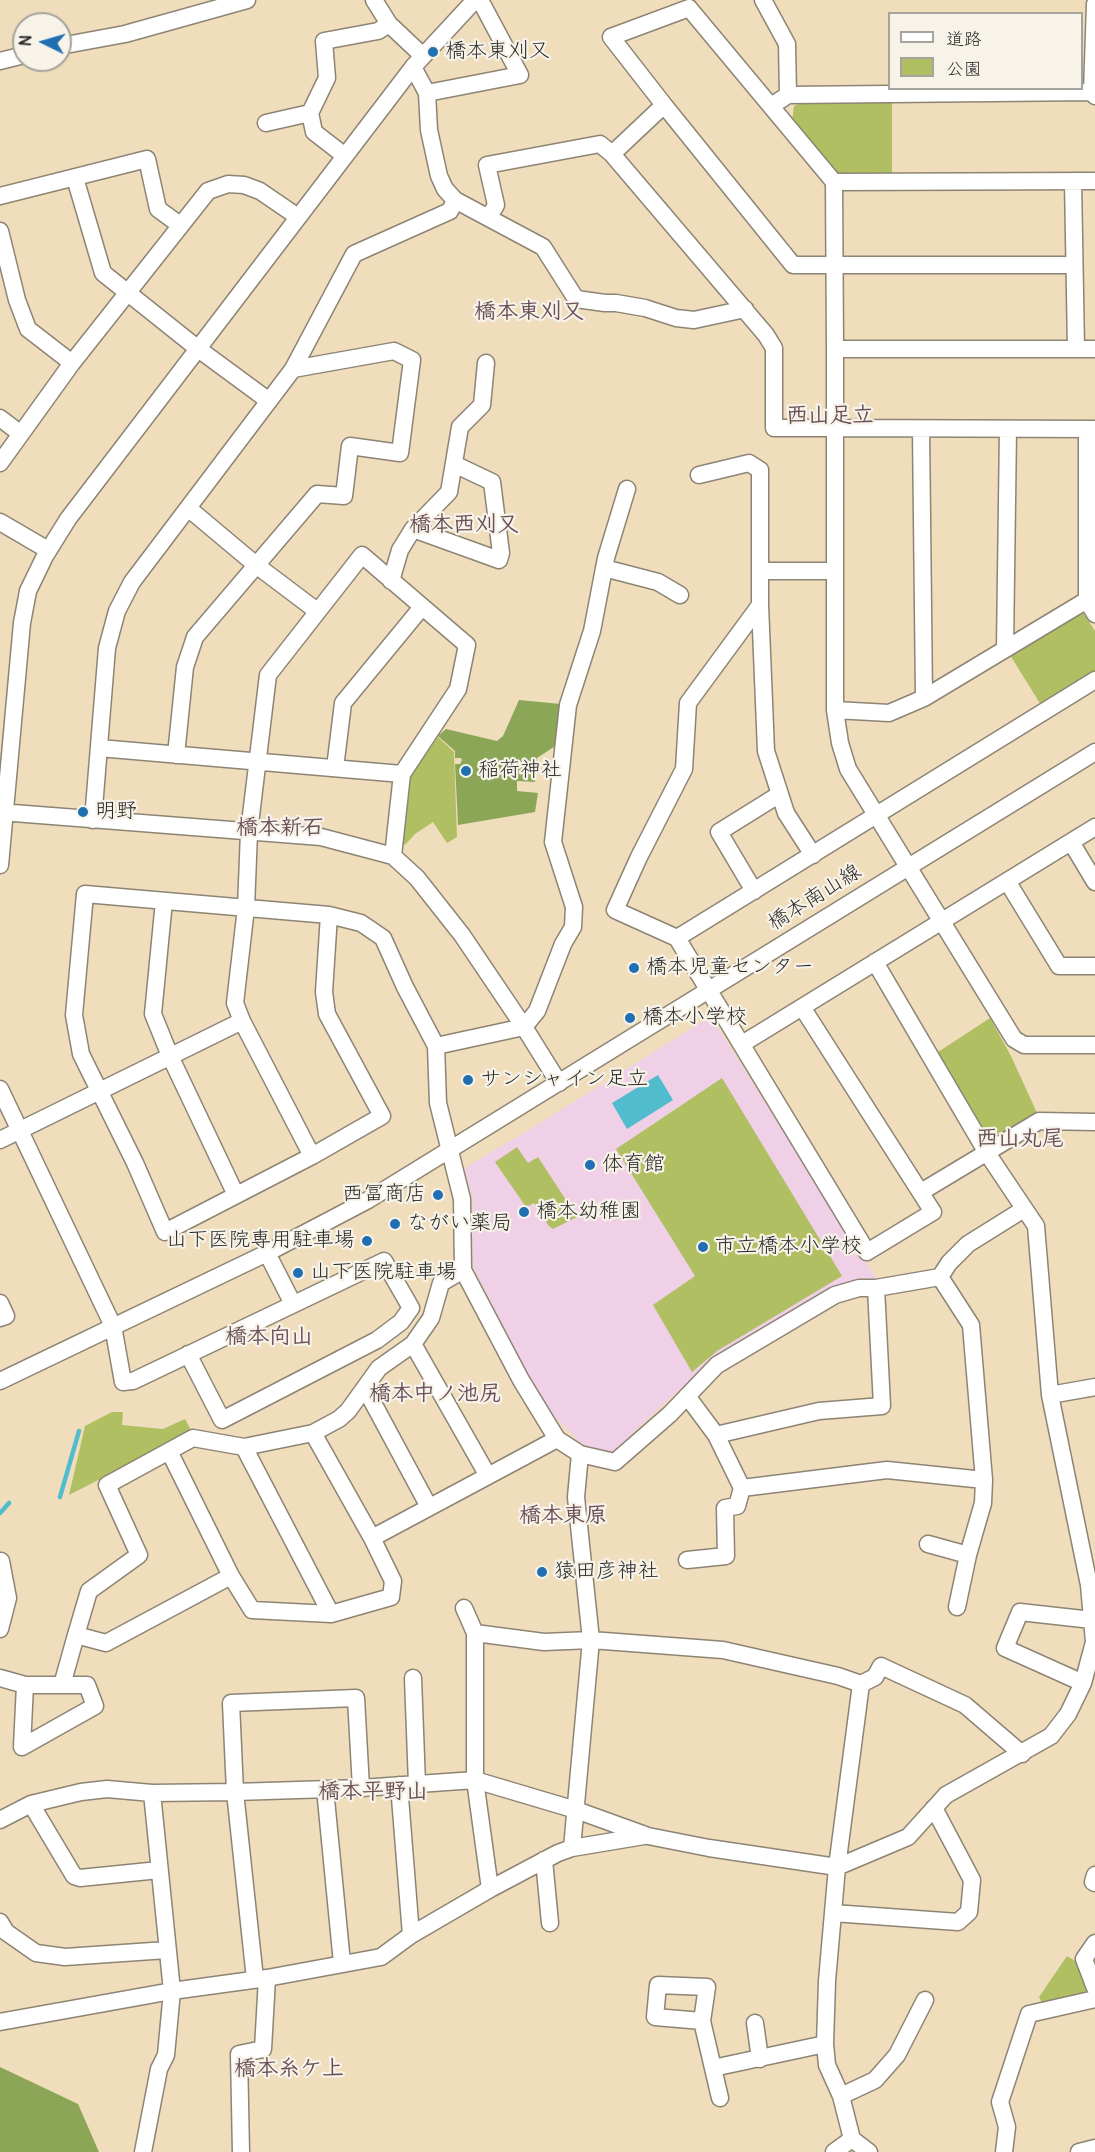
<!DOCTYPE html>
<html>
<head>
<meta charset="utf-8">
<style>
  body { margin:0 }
  #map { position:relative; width:1095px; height:2152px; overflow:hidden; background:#efddbc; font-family:Pangolin,"Klee One",sans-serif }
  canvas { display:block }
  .legend { position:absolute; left:888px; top:12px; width:195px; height:78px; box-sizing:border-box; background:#f7f3e8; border:2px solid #a5a39c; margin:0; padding:8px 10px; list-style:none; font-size:18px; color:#2b2b2b }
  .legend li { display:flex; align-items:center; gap:12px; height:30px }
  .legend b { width:30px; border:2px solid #a5a39c }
  .north { position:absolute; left:12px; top:12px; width:60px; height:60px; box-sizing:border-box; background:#f7f3e8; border:2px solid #a5a39c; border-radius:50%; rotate:275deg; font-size:16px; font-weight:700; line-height:24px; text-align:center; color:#2b2b2b }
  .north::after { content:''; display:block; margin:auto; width:21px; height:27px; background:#1f6fb2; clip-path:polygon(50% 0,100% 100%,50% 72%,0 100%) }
</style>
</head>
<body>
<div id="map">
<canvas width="1095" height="2152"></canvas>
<ul class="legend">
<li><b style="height:8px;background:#fff"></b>道路</li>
<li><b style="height:16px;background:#b0bf62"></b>公園</li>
</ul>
<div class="north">N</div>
</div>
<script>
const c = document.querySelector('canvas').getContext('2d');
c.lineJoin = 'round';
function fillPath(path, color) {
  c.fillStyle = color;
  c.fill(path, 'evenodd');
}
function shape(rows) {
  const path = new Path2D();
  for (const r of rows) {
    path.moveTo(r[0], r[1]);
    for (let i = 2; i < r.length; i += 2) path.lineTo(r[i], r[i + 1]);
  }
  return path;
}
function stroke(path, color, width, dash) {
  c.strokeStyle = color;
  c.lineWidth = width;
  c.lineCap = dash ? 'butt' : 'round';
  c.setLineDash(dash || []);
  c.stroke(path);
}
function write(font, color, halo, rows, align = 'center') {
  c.font = font + ' Pangolin,"Klee One",sans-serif';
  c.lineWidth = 4.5;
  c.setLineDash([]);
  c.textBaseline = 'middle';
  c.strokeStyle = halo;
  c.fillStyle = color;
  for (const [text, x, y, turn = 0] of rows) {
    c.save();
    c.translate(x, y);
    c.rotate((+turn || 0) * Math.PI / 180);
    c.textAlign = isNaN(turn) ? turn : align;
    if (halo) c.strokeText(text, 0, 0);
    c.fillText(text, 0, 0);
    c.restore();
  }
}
fillPath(shape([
  [705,1020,713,1020,878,1281,856,1281,837,1285,719,1353,610,1454,581,1443,552,1414,520,1359,471,1263,473,1199,465,1174,466,1167,527,1131]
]), '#efd0e6');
fillPath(shape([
  [802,102,892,102,892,174,843,174,833,172,792,122,794,106],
  [1077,612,1084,614,1095,631,1095,673,1041,705,1010,655],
  [438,737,454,752,457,837,447,843,433,822,415,834,405,845,402,841,409,778],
  [990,1018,1011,1056,1038,1115,995,1140,987,1138,935,1054],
  [722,1078,842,1276,717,1351,692,1372,653,1305,695,1276,616,1149],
  [517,1147,528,1163,538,1157,577,1217,553,1229,548,1225,534,1203,526,1207,495,1162],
  [112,1412,123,1412,122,1425,163,1429,185,1419,192,1432,69,1495,85,1426],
  [1067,1956,1080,1964,1088,1995,1043,2005,1039,1997]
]), '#b0bf62');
fillPath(shape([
  [519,700,561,704,557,745,537,758,535,782,517,781,517,791,538,793,535,812,458,825,455,764,460,764,462,760,461,758,455,758,455,751,438,736,446,729,497,741,503,736],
  [0,2067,78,2104,99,2152,0,2152]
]), '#8ca658');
fillPath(shape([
  [658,1075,673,1100,627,1129,612,1103]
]), '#52bccf');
stroke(shape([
  [60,1497,79,1431],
  [0,1513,9,1503]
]), '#52bccf', 4.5);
const minor = shape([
  [374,0,389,24,423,56],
  [763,0,787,44,788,95],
  [1095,4,1092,92,1095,96],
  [60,46,125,34,247,0],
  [0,61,24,55],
  [413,67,427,93,429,130,439,176,445,189,455,200,543,247,576,299,605,303,616,303,645,308,676,318,694,320,745,309],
  [427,93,520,75,480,0],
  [664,105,793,265,1074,265],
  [771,106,788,95,1092,92],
  [266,123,310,113],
  [345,156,314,132,310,113,327,78,324,41,378,31,389,24],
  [75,178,103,273,197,348,269,401],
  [1073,181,1076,349],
  [834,182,1095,181],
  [0,196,147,159,158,209,180,225],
  [489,217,496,205,487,165,600,144,612,154],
  [0,231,17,300,28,329,72,363],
  [835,349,1095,349],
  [0,418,21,434],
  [921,429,924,698],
  [1095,429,835,428,774,428,774,348,766,335,612,154,664,105,611,37,689,8,834,182,835,349,835,710,840,743,848,769,1014,1039,1024,1045,1095,1045],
  [0,463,72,363,208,191,228,184,244,185,260,191,298,217],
  [699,475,749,463,760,470,760,605,688,703,684,769,639,857,615,910,677,938,867,1252,933,1212,802,1007],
  [188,508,256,565,317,611],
  [0,522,48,550],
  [413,529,499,560,501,553,492,482,454,464],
  [604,568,658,582,680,595],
  [760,571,835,571],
  [391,581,400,550,413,529,449,492,460,427,482,405,486,363],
  [1087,600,1095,614],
  [760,605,766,751,786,813,813,855],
  [1005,648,1008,429],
  [835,710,889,713,924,698,1087,600,1087,429],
  [99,748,402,774],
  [176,755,185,667,195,637,317,494,344,496,350,446,400,453,412,360,394,351,293,369],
  [335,768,343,703,422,607],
  [0,812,321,837,393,856,417,878,462,935,524,1027,559,1083],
  [93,820,107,648,117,611,132,582,293,369,354,254,450,211,455,200],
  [1071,842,1095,882],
  [0,865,22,623,28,591,45,556,68,519,413,67,475,0],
  [1007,881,1059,966,1095,966],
  [754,891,719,832,780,794],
  [164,901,153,1014,170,1056,236,1195],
  [677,938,1095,680],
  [742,1044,1095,827],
  [436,1046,524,1027,537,1011,563,944,573,927,574,907,553,842,568,705,592,631,606,558,627,489],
  [0,1089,113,1326,123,1382,133,1381,384,1261,411,1308,401,1322,377,1340,222,1420,188,1354],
  [0,1140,242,1021],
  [312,1156,242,1021,235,1003,246,908,249,832,268,675,362,555,467,645,458,689,402,774,393,856],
  [921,1192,1039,1121,1095,1122],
  [267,1253,293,1304],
  [463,1270,521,1380,557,1439,580,1454,615,1462,670,1414,717,1365,835,1295,859,1288,876,1288,940,1277,949,1263,968,1244,1024,1209],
  [940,1277,971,1325,984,1480,983,1503,968,1555,957,1607],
  [0,1303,6,1316,0,1318],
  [413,1344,488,1476],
  [0,1381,267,1253,368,1200,1095,752],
  [365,1388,429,1507],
  [1050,1395,1095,1387],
  [687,1396,716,1435],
  [244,1447,331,1614],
  [169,1451,231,1576,252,1610,331,1614,391,1597,393,1581,372,1538,313,1433],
  [742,1488,887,1470,984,1480],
  [372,1538,557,1439],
  [928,1544,968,1555],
  [687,1560,726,1556,725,1508,737,1506,742,1488,716,1435,819,1411,882,1406,876,1288],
  [464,1608,475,1633],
  [0,1629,8,1598,1,1561],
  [76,1635,89,1591,139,1555,107,1485,193,1438,244,1447,313,1433,339,1419,348,1411,379,1368,413,1344,431,1318,441,1283,463,1270,462,1199,438,1103,436,1046,405,987,383,938,361,923,329,915,85,894,74,1015,81,1054,135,1163,165,1232,312,1156,382,1116,327,1014,324,992,329,915],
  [0,1678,25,1685,62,1685,76,1635,106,1643,231,1576],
  [413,1678,417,1784],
  [1083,1683,1005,1648,1020,1612,1092,1620],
  [861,1684,875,1677,881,1666,965,1705,1022,1754],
  [25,1685,22,1747,95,1706,87,1685,62,1685],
  [399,1785,411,1935],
  [325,1789,342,1963],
  [31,1804,74,1876,80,1878,159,1870],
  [0,1820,31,1804,81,1792,107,1789,152,1793,235,1792,361,1788,475,1780,576,1810,648,1836,709,1848,837,1867,908,1837,946,1795,1051,1736,1068,1714,1083,1683,1094,1642,1089,1585,1050,1395,1036,1226,987,1153,875,962],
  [572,1848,644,1836],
  [544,1860,550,1923],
  [1095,1875,1093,1882,1095,1883],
  [490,1889,475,1780,475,1633,544,1642,591,1640,723,1650,838,1676,861,1684,837,1867,827,1981,825,2044,827,2065,841,2096,852,2139,869,2152],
  [833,1913,958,1922,969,1912,972,1880,934,1808],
  [0,1922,6,1932,36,1953,65,1957,167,1950],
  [1095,1943,1084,1959,1095,1988],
  [255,1979,235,1792,231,1703,356,1698,361,1788],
  [702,2021,707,1987,658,1985,655,2017,702,2021,720,2098],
  [0,2022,172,1991,267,1978,381,1957,411,1935,490,1889,558,1853,572,1848,591,1640,576,1497,580,1454],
  [755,2023,760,2059],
  [713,2068,825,2044],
  [841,2096,875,2080,897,2055,925,2000],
  [143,2152,159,2069,166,2055,172,1991,152,1793],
  [241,2152,239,2054,263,2049,267,1978],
  [834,2152,852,2139],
  [1004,2152,1007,2127,1000,2102,1029,2014,1095,1999],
  [1079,2152,1095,2148]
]);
stroke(minor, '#8d8474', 19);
stroke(minor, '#fff', 16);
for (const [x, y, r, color] of [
  [433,52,6,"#1f6fb2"],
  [466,771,6,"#1f6fb2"],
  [83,812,6,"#1f6fb2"],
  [634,968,6,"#1f6fb2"],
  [630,1018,6,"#1f6fb2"],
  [468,1080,6,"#1f6fb2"],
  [590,1165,6,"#1f6fb2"],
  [438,1195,6,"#1f6fb2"],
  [524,1212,6,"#1f6fb2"],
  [395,1224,6,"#1f6fb2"],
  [367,1241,6,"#1f6fb2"],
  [703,1247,6,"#1f6fb2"],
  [298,1273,6,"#1f6fb2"],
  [542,1572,6,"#1f6fb2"]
]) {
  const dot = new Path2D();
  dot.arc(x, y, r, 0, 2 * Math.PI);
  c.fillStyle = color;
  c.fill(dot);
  stroke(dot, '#f7f3e8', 2);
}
write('21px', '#2b2b2b', '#f7f3e8', [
  ["橋本東刈又",445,52],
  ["稲荷神社",478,771],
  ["明野",95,812],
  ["橋本児童センター",646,968],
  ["橋本小学校",642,1018],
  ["サンシャイン足立",480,1080],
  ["体育館",602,1165],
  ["西冨商店",426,1195,"right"],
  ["橋本幼稚園",536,1212],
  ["ながい薬局",407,1224],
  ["山下医院専用駐車場",355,1241,"right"],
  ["市立橋本小学校",715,1247],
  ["山下医院駐車場",310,1273],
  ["猿田彦神社",554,1572]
], 'left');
write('21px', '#2b2b2b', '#f7f3e8', [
  ["橋本南山線",815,898,-32]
]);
write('bold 22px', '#694e58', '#f7f3e8', [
  ["橋本東刈又",529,312],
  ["西山足立",830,416],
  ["橋本西刈又",464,525],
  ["橋本新石",280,828],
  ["西山丸尾",1020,1139],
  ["橋本向山",269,1337],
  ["橋本中ノ池尻",435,1394],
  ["橋本東原",563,1516],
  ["橋本平野山",373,1792],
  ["橋本糸ケ上",289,2069]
]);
</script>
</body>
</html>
